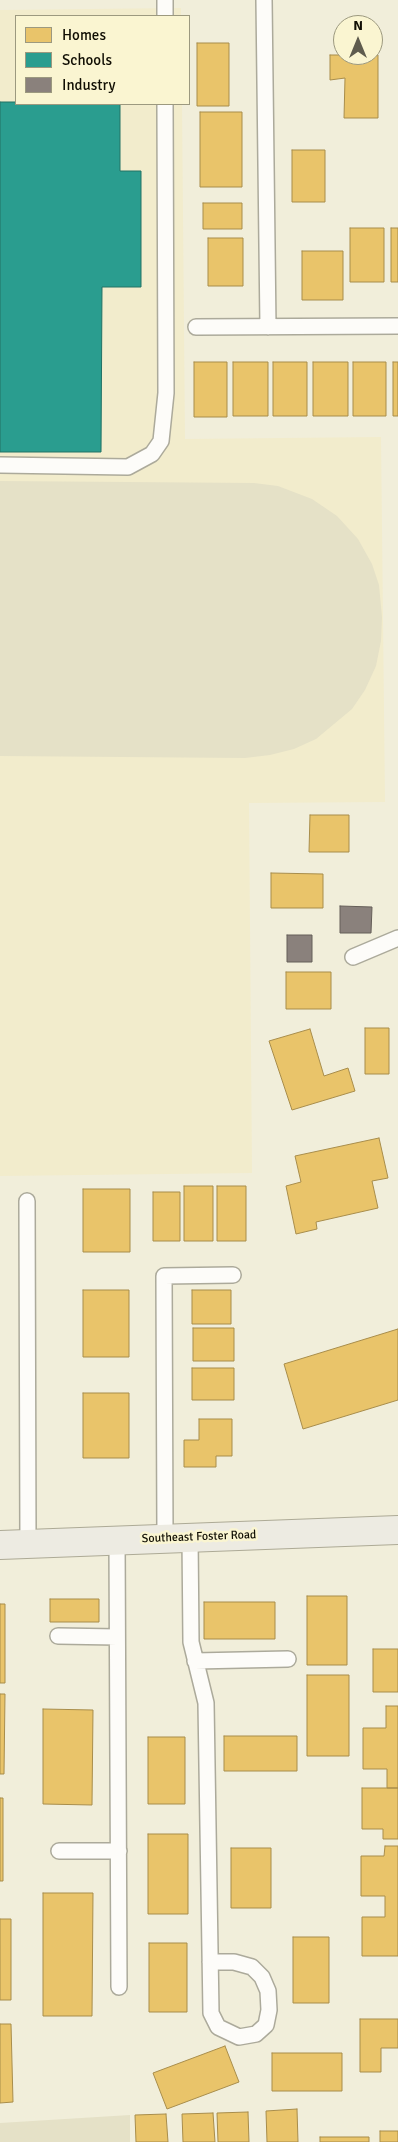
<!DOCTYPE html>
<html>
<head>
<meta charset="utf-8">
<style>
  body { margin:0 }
  #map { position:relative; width:398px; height:2142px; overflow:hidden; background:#f1eeda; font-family:Signika,sans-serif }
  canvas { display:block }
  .legend { position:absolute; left:15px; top:15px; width:175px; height:90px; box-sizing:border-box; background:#faf5d1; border:1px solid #9c997f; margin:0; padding:6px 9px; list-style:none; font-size:15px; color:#100e03 }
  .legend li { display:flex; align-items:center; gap:10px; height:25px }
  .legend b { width:25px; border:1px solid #9c997f }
  .north { position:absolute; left:333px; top:15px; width:50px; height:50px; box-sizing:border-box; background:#faf5d1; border:1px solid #9c997f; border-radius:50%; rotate:0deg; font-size:14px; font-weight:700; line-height:20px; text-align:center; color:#100e03 }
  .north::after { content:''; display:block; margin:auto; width:18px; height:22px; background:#5f5c4e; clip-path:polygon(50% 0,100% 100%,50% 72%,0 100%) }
</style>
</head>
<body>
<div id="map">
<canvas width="398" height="2142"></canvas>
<ul class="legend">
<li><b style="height:14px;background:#e9c46a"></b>Homes</li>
<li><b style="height:14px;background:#2a9d8f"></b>Schools</li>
<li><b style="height:14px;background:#8a817c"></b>Industry</li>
</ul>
<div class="north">N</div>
</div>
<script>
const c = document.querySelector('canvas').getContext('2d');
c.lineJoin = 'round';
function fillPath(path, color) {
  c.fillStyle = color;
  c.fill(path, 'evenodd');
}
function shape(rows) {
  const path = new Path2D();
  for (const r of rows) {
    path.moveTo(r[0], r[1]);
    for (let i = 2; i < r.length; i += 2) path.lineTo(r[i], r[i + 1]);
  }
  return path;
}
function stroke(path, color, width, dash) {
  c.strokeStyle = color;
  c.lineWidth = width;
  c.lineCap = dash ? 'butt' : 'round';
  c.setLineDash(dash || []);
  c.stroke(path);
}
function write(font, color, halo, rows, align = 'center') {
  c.font = font + ' Signika,sans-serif';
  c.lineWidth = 5;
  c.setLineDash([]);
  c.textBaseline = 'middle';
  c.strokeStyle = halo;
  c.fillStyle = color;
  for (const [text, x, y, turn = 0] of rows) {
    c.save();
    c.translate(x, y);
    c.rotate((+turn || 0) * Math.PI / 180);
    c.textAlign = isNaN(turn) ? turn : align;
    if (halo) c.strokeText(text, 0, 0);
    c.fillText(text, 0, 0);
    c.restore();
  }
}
fillPath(shape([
  [181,8,181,16,16,16,16,104,182,104,185,439,381,437,385,802,249,803,252,1173,0,1176,0,10]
]), '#f2eccc');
fillPath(shape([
  [0,481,254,483,278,486,312,499,337,516,358,539,372,564,379,585,382,617,381,641,376,666,365,690,352,709,316,739,294,749,270,755,245,758,0,756],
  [130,2115,130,2142,0,2142,0,2123]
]), '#e5e1c7');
const homes = shape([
  [197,43,229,43,229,106,197,106,197,43],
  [330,55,378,55,378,118,344,118,345,78,330,80,330,55],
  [200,112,242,112,242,187,200,187,200,112],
  [292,150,325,150,325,202,292,202,292,150],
  [203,203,242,203,242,229,203,229,203,203],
  [350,228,384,228,384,282,350,282,350,228],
  [391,228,398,228,398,282,391,282,391,228],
  [208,238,243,238,243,286,208,286,208,238],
  [302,251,343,251,343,300,302,300,302,251],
  [194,362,227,362,227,417,194,417,194,362],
  [233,362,268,362,268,416,233,416,233,362],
  [273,362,307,362,307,416,273,416,273,362],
  [313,362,348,362,348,416,313,416,313,362],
  [353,362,386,362,386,416,353,416,353,362],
  [393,362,398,362,398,416,393,416,393,362],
  [310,815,349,815,349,852,309,852,310,815],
  [271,873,323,874,323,908,271,908,271,873],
  [286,972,331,972,331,1009,286,1009,286,972],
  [365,1028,389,1028,389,1074,365,1074,365,1028],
  [310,1029,324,1076,348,1068,355,1091,292,1110,269,1041,310,1029],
  [379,1138,388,1178,372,1181,378,1208,316,1222,317,1229,296,1234,286,1186,301,1182,295,1156,379,1138],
  [184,1186,213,1186,213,1241,184,1241,184,1186],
  [217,1186,246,1186,246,1241,217,1241,217,1186],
  [83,1189,130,1189,130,1252,83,1252,83,1189],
  [153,1192,180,1192,180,1241,153,1241,153,1192],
  [83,1290,129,1290,129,1357,83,1357,83,1290],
  [192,1290,231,1290,231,1324,192,1324,192,1290],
  [193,1328,234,1328,234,1361,193,1361,193,1328],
  [398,1329,398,1400,303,1429,284,1364,398,1329],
  [192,1368,234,1368,234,1400,192,1400,192,1368],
  [83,1393,129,1393,129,1458,83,1458,83,1393],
  [199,1419,232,1419,232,1456,216,1456,216,1467,184,1467,184,1440,199,1440,199,1419],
  [307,1596,347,1596,347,1665,307,1665,307,1596],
  [50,1599,99,1599,99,1622,50,1622,50,1599],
  [204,1602,275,1602,275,1639,204,1639,204,1602],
  [0,1604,5,1604,5,1683,0,1683,0,1604],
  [373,1649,398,1649,398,1692,373,1692,373,1649],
  [307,1675,349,1675,349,1756,307,1756,307,1675],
  [0,1694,5,1694,4,1774,0,1774,0,1694],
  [386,1706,398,1706,398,1788,387,1788,387,1769,363,1769,363,1728,386,1728,386,1706],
  [43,1709,93,1710,92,1805,43,1804,43,1709],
  [224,1736,297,1736,297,1771,224,1771,224,1736],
  [148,1737,185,1737,185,1804,148,1804,148,1737],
  [362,1788,398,1788,398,1839,383,1839,383,1829,362,1829,362,1788],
  [0,1798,3,1798,3,1881,0,1881,0,1798],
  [148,1834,188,1834,188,1914,148,1914,148,1834],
  [385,1846,398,1846,398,1956,362,1956,362,1917,385,1917,385,1896,361,1896,361,1856,384,1856,385,1846],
  [231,1848,271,1848,271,1908,231,1908,231,1848],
  [43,1893,93,1893,92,2016,43,2016,43,1893],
  [0,1919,11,1919,11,2000,0,2000,0,1919],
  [293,1937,329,1937,329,2003,293,2003,293,1937],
  [149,1943,187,1943,187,2012,149,2012,149,1943],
  [360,2019,398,2019,398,2048,381,2048,381,2072,360,2072,360,2019],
  [0,2024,11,2024,13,2102,0,2103,0,2024],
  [225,2046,239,2082,167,2109,153,2073,225,2046],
  [272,2053,342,2053,342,2091,272,2091,272,2053],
  [297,2109,298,2142,267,2142,266,2111,297,2109],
  [248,2112,249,2142,218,2142,217,2113,248,2112],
  [213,2113,215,2142,183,2142,182,2114,213,2113],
  [166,2114,168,2142,136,2142,135,2115,166,2114],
  [380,2131,398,2131,398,2142,380,2142,380,2131],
  [320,2137,369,2137,369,2142,320,2142,320,2137]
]);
fillPath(homes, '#e9c46a');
stroke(homes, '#a88d4b', 1);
const schools = shape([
  [0,102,16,102,16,104,120,104,120,171,141,171,141,287,102,287,101,452,0,452,0,102]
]);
fillPath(schools, '#2a9d8f');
stroke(schools, '#227265', 1);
const industry = shape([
  [340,906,372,907,371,933,340,933,340,906],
  [287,935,312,935,312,962,287,962,287,935]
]);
fillPath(industry, '#8a817c');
stroke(industry, '#655e58', 1);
const lane = shape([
  [165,0,165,16],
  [264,0,268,327],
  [196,327,398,326],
  [0,465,128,467,152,454,161,441,166,393,165,104],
  [353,957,398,938],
  [27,1201,28,1544],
  [190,1537,191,1642,206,1703,211,2013,218,2027,239,2037,256,2034,266,2025,269,2010,268,1991,262,1977,252,1967,234,1962,210,1962],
  [165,1538,164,1276,233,1275],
  [117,1540,119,1987],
  [58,1636,117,1637],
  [195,1661,288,1659],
  [59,1851,119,1851]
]);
const primary = shape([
  [0,1545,398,1530]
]);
stroke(lane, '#acaa9b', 18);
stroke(primary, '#adaa96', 30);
stroke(lane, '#fdfcf9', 15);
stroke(primary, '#edebe2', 28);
write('12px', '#100e03', '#faf5d1', [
  ["Southeast Foster Road",199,1537,-2]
]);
</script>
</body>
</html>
